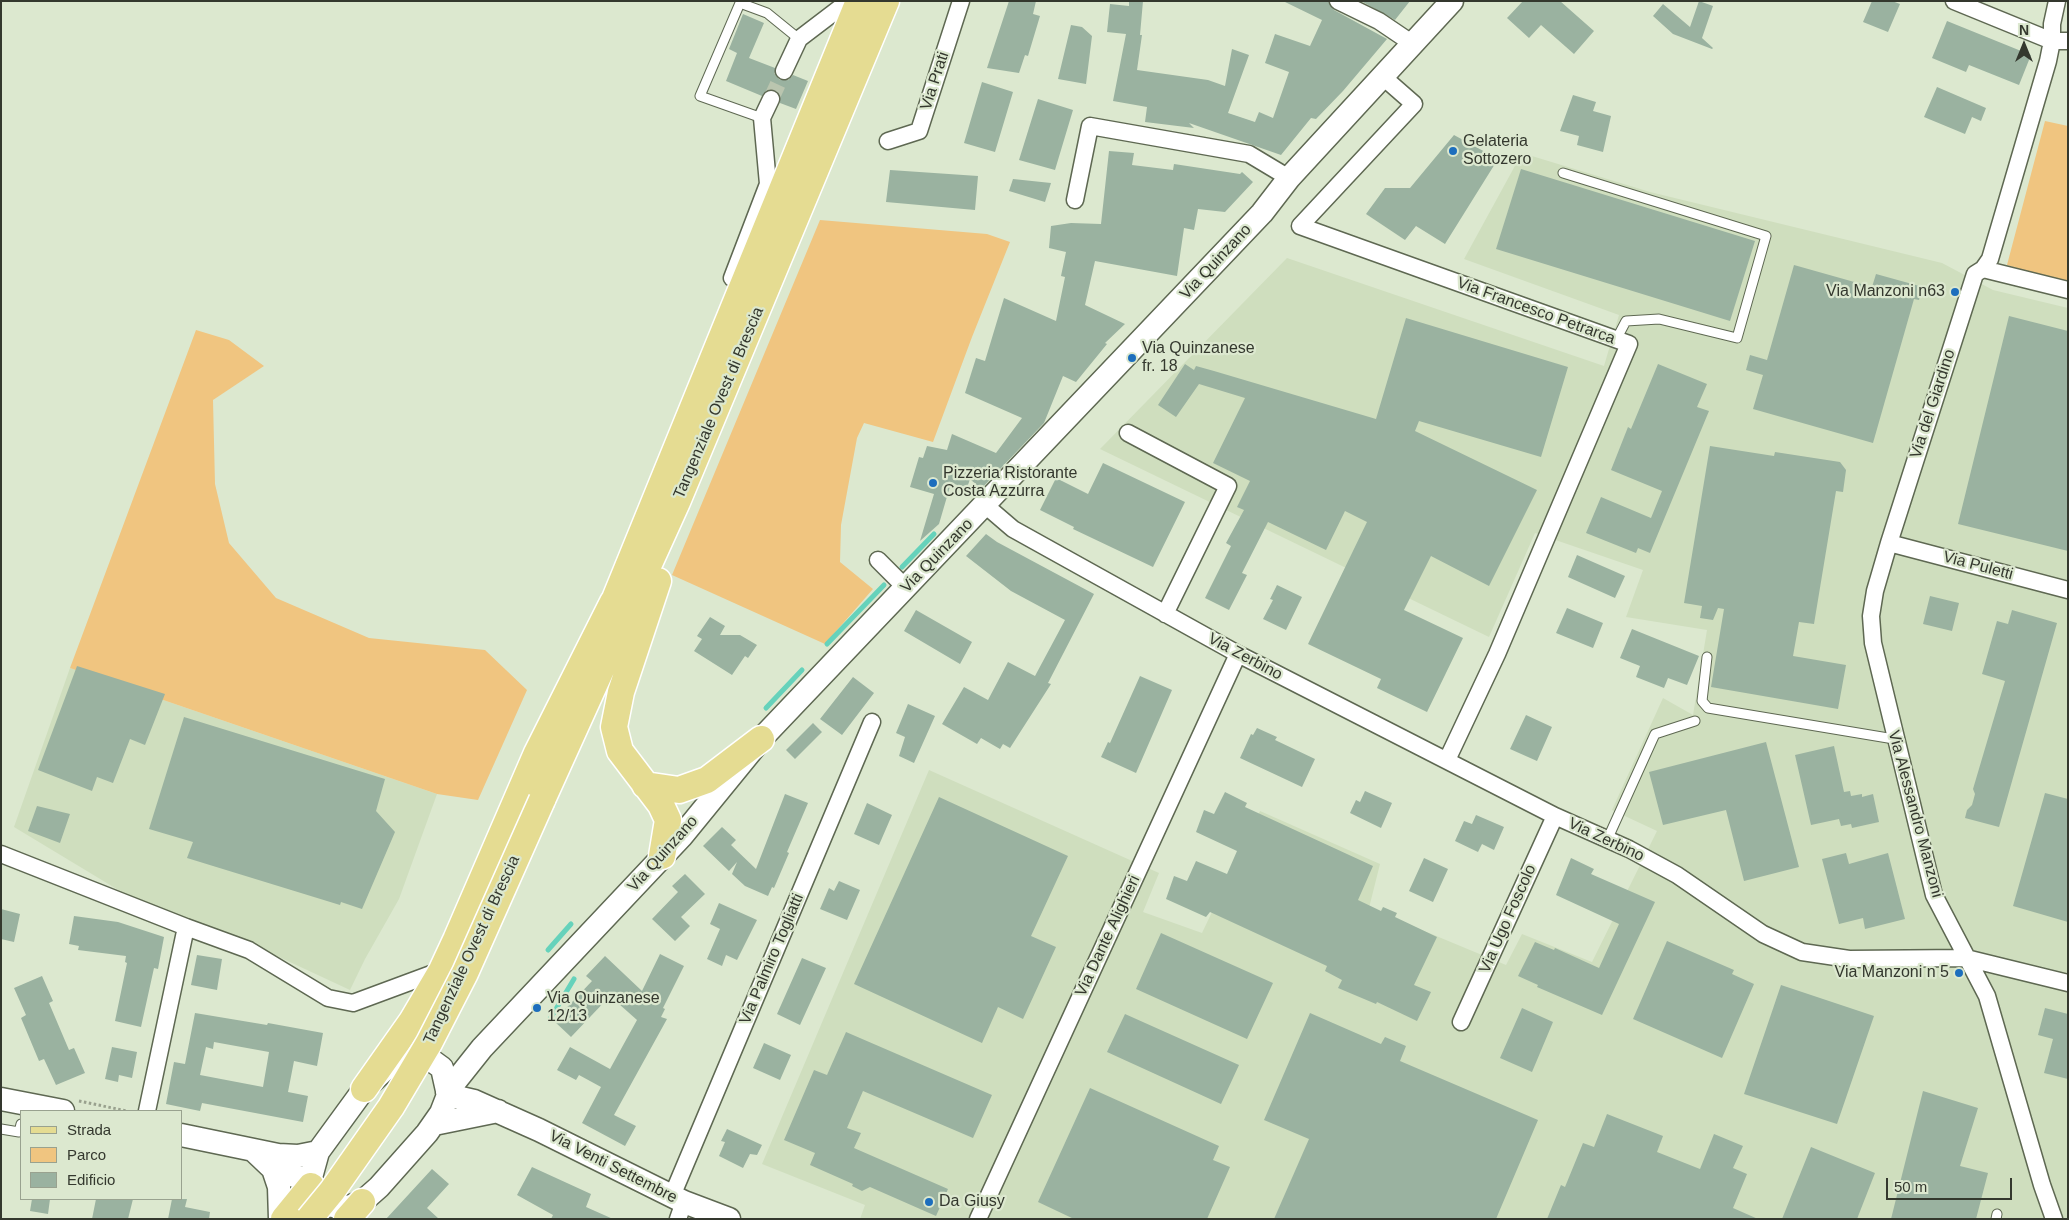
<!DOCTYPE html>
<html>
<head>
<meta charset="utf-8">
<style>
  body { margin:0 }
  #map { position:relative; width:2069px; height:1220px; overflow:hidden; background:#dce8cf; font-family:Arial,sans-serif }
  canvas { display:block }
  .frame { position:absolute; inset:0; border:2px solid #34382e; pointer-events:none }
  .legend { position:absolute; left:20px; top:1110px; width:162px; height:90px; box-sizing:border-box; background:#dce8cf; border:1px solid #99a28f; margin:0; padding:6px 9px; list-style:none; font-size:15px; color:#34382e }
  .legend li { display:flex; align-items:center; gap:10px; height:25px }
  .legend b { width:25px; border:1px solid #99a28f }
  .north { position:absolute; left:1999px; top:20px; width:50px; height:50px; -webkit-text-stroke:4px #dce8cf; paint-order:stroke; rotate:0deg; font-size:14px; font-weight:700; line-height:20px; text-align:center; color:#34382e }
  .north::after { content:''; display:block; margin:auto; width:18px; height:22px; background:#34382e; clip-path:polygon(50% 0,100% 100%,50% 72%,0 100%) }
  .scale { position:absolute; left:1886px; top:1178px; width:126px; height:22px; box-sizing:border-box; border:2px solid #34382e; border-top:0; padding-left:6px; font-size:15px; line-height:18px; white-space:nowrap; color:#34382e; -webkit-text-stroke:4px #dce8cf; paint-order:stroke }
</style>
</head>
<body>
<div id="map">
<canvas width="2069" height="1220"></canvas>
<div class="frame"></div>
<ul class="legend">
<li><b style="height:6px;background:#e5dc92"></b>Strada</li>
<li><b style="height:14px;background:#f0c580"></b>Parco</li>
<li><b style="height:14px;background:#9ab2a0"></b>Edificio</li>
</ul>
<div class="north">N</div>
<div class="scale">50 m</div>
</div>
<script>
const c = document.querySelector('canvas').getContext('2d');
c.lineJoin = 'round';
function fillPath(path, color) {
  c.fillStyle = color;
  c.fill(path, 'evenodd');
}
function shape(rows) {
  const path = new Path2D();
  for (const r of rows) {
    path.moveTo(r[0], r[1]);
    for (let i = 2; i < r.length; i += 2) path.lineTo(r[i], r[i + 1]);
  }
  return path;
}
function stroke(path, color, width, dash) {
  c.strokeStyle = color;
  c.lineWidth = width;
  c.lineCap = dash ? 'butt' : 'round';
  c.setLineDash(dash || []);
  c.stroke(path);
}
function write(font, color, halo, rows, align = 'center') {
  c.font = font + ' Arial,sans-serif';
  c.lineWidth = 4.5;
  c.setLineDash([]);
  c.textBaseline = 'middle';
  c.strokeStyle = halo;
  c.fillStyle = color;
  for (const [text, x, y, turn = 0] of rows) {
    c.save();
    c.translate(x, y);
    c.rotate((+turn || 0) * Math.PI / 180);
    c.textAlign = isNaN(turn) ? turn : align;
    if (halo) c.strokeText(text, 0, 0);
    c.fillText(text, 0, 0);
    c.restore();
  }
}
fillPath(shape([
  [1522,153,1650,192,1942,263,1993,290,2068,308,2068,1219,860,1219,865,1205,762,1164,929,770,1159,873,1143,912,1202,933,1260,811,1380,864,1369,908,1506,965,1522,934,1592,962,1657,831,1612,810,1663,698,1693,715,1707,630,1626,617,1643,570,1535,533,1489,637,1100,449,1287,258,1604,366,1619,315,1464,259],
  [70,668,437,794,399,899,365,959,350,990,234,936,130,897,14,827]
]), '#cfdebe');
fillPath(shape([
  [2045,121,2068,126,2068,280,2066,283,2007,265],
  [820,220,987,234,1010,242,972,337,933,442,864,423,857,438,841,525,840,562,873,589,825,644,672,575],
  [196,330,229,340,264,366,213,400,215,484,229,543,276,598,369,638,485,650,527,690,478,800,437,794,70,668]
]), '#f0c580');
stroke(shape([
  [902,567,934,534],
  [827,644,884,585],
  [766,708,802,670],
  [548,950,571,924],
  [550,1019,574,979]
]), '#66d2bb', 5);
fillPath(shape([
  [1009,1,1036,1,1033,14,1040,16,1028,56,1025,55,1019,73,987,68],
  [1129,1,1143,1,1140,35,1142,35,1137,70,1208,80,1225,86,1232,49,1249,55,1228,113,1255,122,1259,112,1273,118,1289,72,1265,63,1275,34,1310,46,1322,20,1283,1,1328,1,1334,10,1387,39,1343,91,1316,119,1311,118,1281,155,1189,123,1194,128,1145,122,1147,107,1113,101,1126,34,1107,32,1110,4,1129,6],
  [1361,1,1410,1,1395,20],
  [1523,1,1560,1,1594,31,1574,54,1541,25,1529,38,1507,18],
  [1699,1,1713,6,1702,38,1713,48,1712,49,1673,34,1653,16,1663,4,1690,27],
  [1872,1,1892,1,1900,4,1888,32,1863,22],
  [743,14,764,23,749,58,775,68,776,76,780,80,789,79,793,75,808,81,796,109,780,103,779,94,775,90,766,91,762,96,726,81,737,53,729,49],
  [1947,21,2031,55,2019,85,1969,65,1966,72,1932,58],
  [1071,25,1082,27,1092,36,1086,84,1058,79],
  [982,82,1013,92,995,152,964,143],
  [1937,87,1986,108,1981,121,1972,117,1965,134,1924,117],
  [1573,95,1596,102,1593,111,1611,116,1603,152,1577,145,1579,136,1560,131],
  [1038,99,1073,110,1055,170,1019,160],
  [1454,135,1498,159,1445,244,1416,226,1405,240,1366,214,1385,188,1410,188],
  [1109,151,1134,153,1132,165,1173,170,1174,164,1240,174,1242,172,1253,182,1225,212,1198,209,1194,230,1184,228,1177,276,1095,261,1085,305,1125,324,1105,343,1107,344,1076,382,1063,376,1044,423,981,489,970,479,967,488,951,483,939,524,920,541,934,494,910,487,919,457,923,458,927,446,947,450,952,434,996,453,1022,418,965,393,976,358,985,361,1004,298,1056,321,1065,277,1061,276,1066,252,1049,248,1051,226,1071,223,1101,224],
  [1521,169,1755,241,1730,321,1496,249],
  [890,170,978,176,975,210,886,202],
  [1013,179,1051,183,1045,202,1009,191],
  [1794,265,1872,287,1876,274,1923,287,1919,300,1914,299,1873,443,1753,409,1763,375,1746,370,1750,355,1767,360],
  [2009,316,2068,331,2068,551,1958,524],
  [1406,318,1568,367,1541,457,1419,421,1415,431,1537,490,1489,586,1431,556,1404,610,1463,638,1427,712,1377,688,1381,679,1308,644,1367,522,1345,511,1326,550,1268,522,1242,573,1247,575,1229,610,1205,598,1231,546,1226,543,1244,510,1237,507,1250,481,1213,463,1245,398,1199,384,1176,417,1158,405,1185,364,1194,370,1196,366,1214,371,1376,419],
  [1658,364,1707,384,1697,407,1709,411,1650,553,1638,548,1636,553,1586,533,1601,497,1651,518,1662,491,1611,470,1628,427,1631,429],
  [1710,446,1774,456,1775,452,1840,462,1846,470,1843,492,1836,491,1814,624,1799,622,1793,656,1846,665,1838,709,1711,687,1724,609,1718,608,1713,620,1700,618,1702,606,1684,603],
  [1103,463,1185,502,1153,567,1073,529,1074,527,1040,510,1056,478,1088,494],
  [986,534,997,542,1094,594,1048,683,1051,684,1010,748,1003,744,1000,749,981,738,977,744,942,724,964,687,988,700,1008,662,1035,676,1065,620,1011,591,966,556],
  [1577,555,1625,576,1615,598,1568,577],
  [1277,585,1302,597,1286,630,1263,619,1273,600,1270,599],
  [1930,596,1959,603,1952,631,1923,624],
  [1567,608,1603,623,1593,648,1556,633],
  [916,610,972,642,960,664,904,631],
  [2012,610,2057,623,1999,827,1965,818,1967,810,1972,805,1975,794,1973,789,2005,681,1982,674,1997,621,2008,624],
  [710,617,725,626,720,635,740,635,757,645,748,658,745,656,732,675,694,651,702,639,697,636],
  [1632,629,1699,656,1687,685,1668,678,1664,688,1636,677,1640,666,1620,658],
  [77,666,165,694,145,745,130,739,113,783,97,777,92,791,38,770],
  [1140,676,1172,690,1136,773,1101,757,1108,742,1110,743],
  [853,677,874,693,842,735,820,719],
  [908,704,935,716,914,763,899,756,905,737,896,733],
  [1526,715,1552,727,1537,761,1510,749],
  [184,717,385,779,376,811,395,832,362,909,341,902,340,905,187,858,193,842,149,829],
  [813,723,822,732,795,759,786,750],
  [1257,728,1277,737,1275,740,1315,759,1302,787,1240,758,1251,734,1253,735],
  [1766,742,1799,867,1744,881,1726,810,1663,825,1649,772],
  [1834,746,1844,792,1850,791,1851,796,1862,794,1862,797,1873,794,1879,822,1852,828,1851,824,1841,826,1839,819,1811,825,1795,755],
  [1365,791,1392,803,1381,828,1350,813,1356,800,1360,802],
  [1225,792,1247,803,1245,807,1373,866,1358,900,1381,911,1383,907,1397,913,1395,917,1437,937,1414,985,1431,992,1417,1021,1377,1002,1376,1004,1338,988,1342,980,1325,971,1327,966,1210,912,1206,917,1166,899,1174,876,1187,881,1196,861,1227,874,1237,851,1196,832,1204,810,1214,814],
  [2045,793,2068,799,2068,922,2013,906],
  [785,794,808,803,787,852,789,853,774,888,772,887,768,896,745,886,732,874,737,862,729,871,703,846,722,827,736,840,731,845,756,869],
  [939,797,1068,856,1031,936,1056,947,1023,1019,998,1007,982,1043,854,984],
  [867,803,892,815,879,845,854,834],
  [37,806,70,814,60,843,28,831],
  [1476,815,1504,827,1494,850,1482,844,1478,852,1455,841,1464,821,1472,824],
  [1846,853,1849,864,1888,853,1905,919,1865,929,1863,918,1839,924,1822,859],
  [1424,858,1448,869,1433,902,1409,891],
  [1571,858,1594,869,1591,874,1655,902,1602,1015,1537,987,1538,985,1518,976,1535,942,1554,950,1555,948,1599,968,1619,924,1556,895],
  [685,874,705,894,681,917,690,926,675,941,652,919,678,892,672,886],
  [839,881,860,890,847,920,820,909,829,888,834,891],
  [719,903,757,920,737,960,726,955,722,966,707,959,720,929,710,924],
  [1,909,20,914,14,942,1,939],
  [74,916,118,922,164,937,158,969,154,968,141,1027,115,1021,127,963,125,962,126,956,78,950,79,946,69,944],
  [1161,933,1273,983,1247,1039,1136,989],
  [1667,941,1734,970,1732,974,1754,984,1722,1058,1633,1019],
  [660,954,684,966,663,1008,665,1009,661,1017,667,1019,614,1115,636,1126,625,1146,582,1123,601,1087,579,1075,576,1080,557,1070,570,1047,610,1069,637,1020,610,996,571,1037,554,1021,592,981,586,976,605,956,642,991],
  [197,955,222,959,217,990,191,985],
  [802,958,826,968,800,1025,777,1014],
  [42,976,53,1001,49,1003,69,1050,74,1048,85,1073,56,1085,44,1059,39,1061,21,1018,26,1015,14,988],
  [1781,985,1874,1016,1837,1124,1744,1094],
  [1522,1008,1553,1022,1532,1072,1500,1058],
  [2045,1008,2068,1014,2068,1079,2044,1073,2053,1039,2038,1035],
  [195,1013,267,1025,268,1023,323,1033,317,1066,294,1061,288,1092,308,1096,303,1122,202,1103,200,1111,166,1104,174,1062,185,1064],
  [214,1042,269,1052,263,1087,200,1075,206,1047,213,1049],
  [1310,1013,1381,1044,1385,1037,1406,1046,1400,1061,1538,1120,1496,1219,1274,1219,1309,1139,1264,1120],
  [1125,1014,1239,1065,1221,1104,1107,1052],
  [846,1032,992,1095,973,1138,863,1091,847,1128,861,1133,854,1148,948,1189,936,1216,870,1187,862,1191,852,1186,853,1184,810,1165,815,1153,784,1140,814,1070,827,1075],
  [764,1043,791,1055,780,1080,753,1068],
  [112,1047,137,1052,132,1078,119,1075,118,1082,105,1079],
  [1090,1088,1219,1146,1213,1160,1230,1167,1207,1219,1074,1219,1038,1202],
  [1923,1091,1978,1108,1960,1166,1988,1173,1976,1219,1891,1219],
  [1607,1114,1663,1136,1657,1152,1700,1169,1714,1134,1743,1146,1733,1168,1747,1174,1733,1208,1758,1219,1547,1219,1561,1185,1565,1187,1583,1143,1594,1147],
  [727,1129,762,1145,757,1155,750,1154,743,1168,719,1156,725,1142,721,1141],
  [1811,1147,1875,1173,1857,1219,1782,1219],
  [532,1167,591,1194,586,1207,613,1219,551,1219,553,1215,517,1195],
  [432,1169,449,1184,427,1208,439,1219,386,1219],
  [32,1199,50,1199,48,1214,30,1211],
  [96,1199,133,1199,128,1219,92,1219],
  [172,1199,187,1199,185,1207,210,1212,209,1219,168,1219]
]), '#9ab2a0');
stroke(shape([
  [771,99,784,71]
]), '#bac5af', 16, [16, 8]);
const lane = shape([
  [762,118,700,96,740,3,767,13,799,39],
  [1563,173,1766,236,1737,338,1659,319,1626,321,1616,340],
  [1707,657,1702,701,1708,708,1894,739],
  [1608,838,1655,734,1695,721],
  [1,1129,19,1132,21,1124],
  [1996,1219,1997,1214]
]);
const street = shape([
  [1338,1,1379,21,1413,44],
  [1954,1,2052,41,2068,41],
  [784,71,799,39,849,1],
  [1382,76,1414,104,1300,226,1629,344,1497,654,1447,760],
  [888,141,919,131,961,1],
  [1075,200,1090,126,1249,154,1289,178],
  [1983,269,2068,290],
  [732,278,768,184,762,118,771,99],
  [1128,433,1228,486,1165,614],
  [985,505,1013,529,1238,654,1555,816,1629,849,1677,875,1763,934,1802,952,1849,959,1966,958,2068,983],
  [1889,543,2068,590],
  [878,560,906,588],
  [1,854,186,927,147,1111],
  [186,927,249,950,328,998,353,1003,442,970],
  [1461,1022,1555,816],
  [672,1196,872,722],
  [678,1219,684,1202],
  [978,1219,1238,654],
  [2054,1219,2042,1185,1987,996,1934,895,1873,643,1871,616,1875,591,1889,543,1975,274,1983,269,1990,259,2048,61,2052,41,2052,24,2057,1]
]);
const secondary = shape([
  [419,1057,431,1060,442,1068,448,1095,441,1113,427,1133,379,1187,362,1202,348,1207,333,1206,321,1201,310,1181,318,1152,364,1089,390,1065,405,1058,419,1057],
  [447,1092,482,1048,681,837,761,739,1262,213,1289,178,1452,1],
  [448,1095,474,1101,539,1130,684,1202,729,1219],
  [1,1099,63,1111],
  [434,1124,498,1111],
  [181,1135,278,1155,298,1156,318,1152],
  [253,1150,273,1169,310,1181],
  [273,1169,279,1187,280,1219]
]);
const primary = shape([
  [658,581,621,692,614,727,620,751,661,805,668,820,662,856],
  [608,616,859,1],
  [645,785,679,790,707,780,761,739],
  [542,800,677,502,886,1],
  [364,1089,412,1021,442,970,456,940,537,753,613,602],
  [284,1219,311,1186],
  [347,1219,362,1202]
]);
stroke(lane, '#5e6852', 11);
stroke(street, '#5e6852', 19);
stroke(secondary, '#5e6852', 25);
stroke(primary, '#fff', 29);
stroke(shape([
  [79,1101,127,1111]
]), '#99a18e', 3, [2.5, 2.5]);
stroke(lane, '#fff', 9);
stroke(street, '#fff', 16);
stroke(secondary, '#fff', 22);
stroke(primary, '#e5dc92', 26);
const primaryBridge = shape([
  [309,1219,332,1191,391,1107,429,1043,465,973,542,800]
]);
stroke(primaryBridge, '#fff', 29, []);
stroke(primaryBridge, '#e5dc92', 26);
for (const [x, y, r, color] of [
  [1453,151,5,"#1d6ebd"],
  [1955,292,5,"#1d6ebd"],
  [1132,358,5,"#1d6ebd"],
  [933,483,5,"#1d6ebd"],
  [1959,973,5,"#1d6ebd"],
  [537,1008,5,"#1d6ebd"],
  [929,1202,5,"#1d6ebd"]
]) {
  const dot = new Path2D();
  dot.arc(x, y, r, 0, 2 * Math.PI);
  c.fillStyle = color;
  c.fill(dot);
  stroke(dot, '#dce8cf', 2);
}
write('16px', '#34382e', '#dce8cf', [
  ["Via Prati",935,81,-72],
  ["Via Quinzano",1216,262,-47],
  ["Via Francesco Petrarca",1536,311,20],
  ["Tangenziale Ovest di Brescia",719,403,-67],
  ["Via del Giardino",1933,404,-72],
  ["Via Quinzano",937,556,-46],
  ["Via Puletti",1978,566,15],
  ["Via Zerbino",1245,657,28],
  ["Via Alessandro Manzoni",1915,814,75],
  ["Via Zerbino",1606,840,25],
  ["Via Quinzano",663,854,-48],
  ["Via Ugo Foscolo",1508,919,-66],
  ["Via Dante Alighieri",1108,936,-65],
  ["Tangenziale Ovest di Brescia",472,950,-65],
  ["Via Palmiro Togliatti",772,959,-67],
  ["Via Venti Settembre",613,1167,27]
]);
write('16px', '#34382e', '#dce8cf', [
  ["Gelateria",1463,142],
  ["Sottozero",1463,160],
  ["Via Manzoni n63",1945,292,"right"],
  ["Via Quinzanese",1142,349],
  ["fr. 18",1142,367],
  ["Pizzeria Ristorante",943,474],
  ["Costa Azzurra",943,492],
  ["Via Manzoni n 5",1949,973,"right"],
  ["Via Quinzanese",547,999],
  ["12/13",547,1017],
  ["Da Giusy",939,1202]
], 'left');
</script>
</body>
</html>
